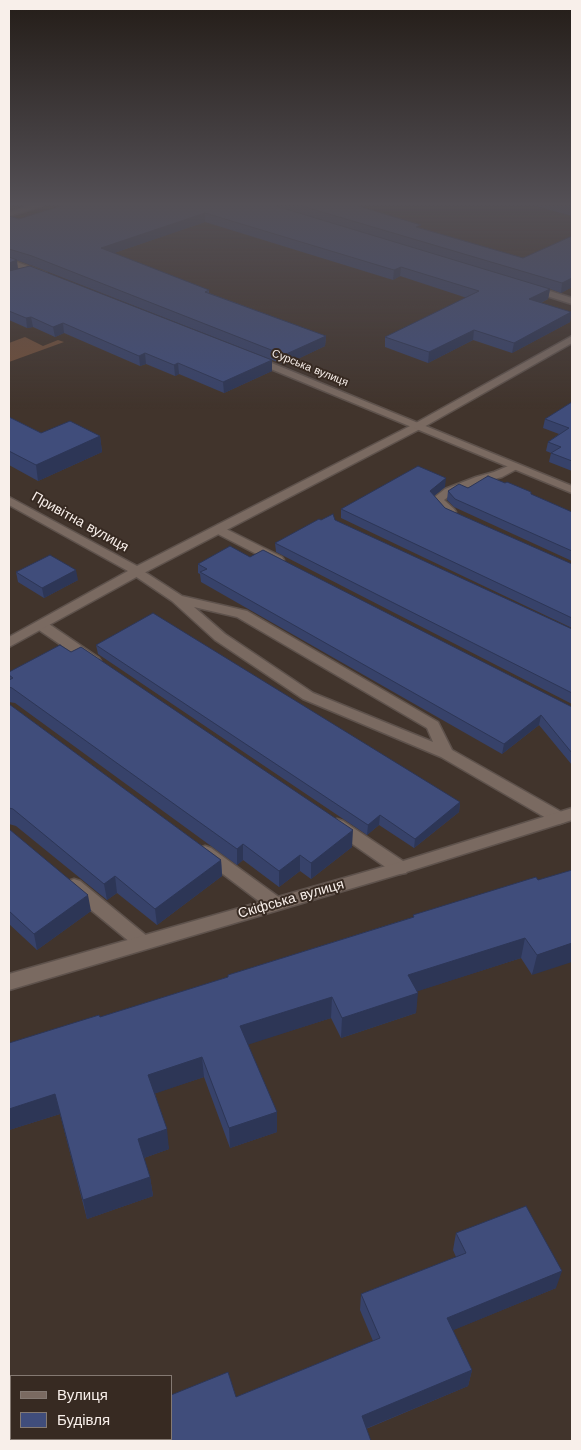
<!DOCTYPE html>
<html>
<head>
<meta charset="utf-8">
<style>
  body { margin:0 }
  #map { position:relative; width:581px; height:1450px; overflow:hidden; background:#41342c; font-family:"Work Sans",sans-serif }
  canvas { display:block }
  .frame { position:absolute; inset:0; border:10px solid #f8efea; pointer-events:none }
  .legend { position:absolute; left:10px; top:1375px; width:162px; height:65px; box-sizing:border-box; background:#372a22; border:1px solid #847972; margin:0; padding:6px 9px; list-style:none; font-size:15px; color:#f8efea }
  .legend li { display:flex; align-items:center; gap:10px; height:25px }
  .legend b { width:25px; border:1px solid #847972 }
</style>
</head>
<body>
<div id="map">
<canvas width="581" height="1450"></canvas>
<div class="frame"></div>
<ul class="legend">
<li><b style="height:6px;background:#7a6a61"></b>Вулиця</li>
<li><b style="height:14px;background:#404d7b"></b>Будівля</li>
</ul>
</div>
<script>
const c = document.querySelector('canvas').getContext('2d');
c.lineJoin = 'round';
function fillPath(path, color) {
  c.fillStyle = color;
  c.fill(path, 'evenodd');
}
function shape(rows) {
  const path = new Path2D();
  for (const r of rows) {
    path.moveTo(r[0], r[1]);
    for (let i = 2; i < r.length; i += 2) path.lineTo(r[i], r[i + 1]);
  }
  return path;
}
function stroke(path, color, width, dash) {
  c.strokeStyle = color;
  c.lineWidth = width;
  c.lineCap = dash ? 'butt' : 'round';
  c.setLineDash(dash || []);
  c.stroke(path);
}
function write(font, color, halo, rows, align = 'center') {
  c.font = font + ' "Work Sans",sans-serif';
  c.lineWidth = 4;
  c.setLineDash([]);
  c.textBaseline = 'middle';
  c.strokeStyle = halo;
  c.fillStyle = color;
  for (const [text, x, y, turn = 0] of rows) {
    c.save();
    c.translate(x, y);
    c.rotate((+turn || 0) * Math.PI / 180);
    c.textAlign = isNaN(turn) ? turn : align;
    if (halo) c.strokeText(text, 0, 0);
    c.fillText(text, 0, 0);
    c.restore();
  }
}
fillPath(shape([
  [25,337,43,346,58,340,64,342,9,362,9,343]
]), '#6f4e39');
const lane = shape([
  [513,464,519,467,517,469,502,477,483,482,453,493,444,500,454,509,456,512,454,515,446,515,431,500,445,489,476,477,494,472,513,464],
  [218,525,282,557,284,560,278,564,274,563,214,532,212,529,218,525],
  [137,567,182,596,247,611,438,722,452,750,565,814,567,818,565,822,559,824,553,822,441,757,303,699,215,640,172,601,132,574,131,571,132,568,137,567],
  [194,607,237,617,427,728,433,742,313,693,225,634,194,607],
  [41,621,46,622,99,658,101,661,99,664,89,664,36,628,34,625,41,621],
  [337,819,343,821,406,863,409,868,406,873,400,874,394,873,331,829,329,825,331,821,337,819],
  [205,846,211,848,280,898,283,903,280,908,274,910,268,908,199,856,197,852,199,848,205,846],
  [74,879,80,881,148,937,151,942,148,947,142,949,136,947,68,891,65,886,68,881,74,879]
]);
const street = shape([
  [30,206,42,206,9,216,9,212,30,206],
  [531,285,572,298,572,304,528,290,528,286,531,285],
  [572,336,572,343,422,428,142,574,9,647,9,637,128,571,9,505,9,497,137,566,414,424,572,336],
  [572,808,572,820,400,874,9,990,9,974,400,862,572,808]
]);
const secondary = shape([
  [9,259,46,273,47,275,40,277,9,264,9,259],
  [252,355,572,486,572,493,249,360,247,358,252,355]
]);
stroke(lane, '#5e524c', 3);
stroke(street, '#5e524c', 3);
stroke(secondary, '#5e524c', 3);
fillPath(lane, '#7a6a61');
fillPath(street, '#7a6a61');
fillPath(secondary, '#7a6a61');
fillPath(shape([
  [61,206,358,206,421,228,523,258,572,236,572,287,561,293,550,289,548,299,541,303,571,312,570,322,512,353,473,340,428,363,385,347,385,337,467,298,400,276,393,280,205,222,114,253,209,290,209,293,326,336,325,346,285,365,33,266,16,260,18,269,272,360,272,371,224,393,179,374,175,376,146,364,140,366,64,333,55,337,33,327,27,328,9,320,9,216,19,219],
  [535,206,572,206,572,216],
  [572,402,572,471,549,462,551,453,546,451,548,442,559,434,543,428,545,419],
  [9,417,41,433,100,436,102,452,38,481,9,465],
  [445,487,434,496,445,508,572,564,572,628,341,518,341,509],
  [468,488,531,494,572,512,572,561,454,507,447,500,448,491],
  [321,520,335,520,572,629,572,704,276,552,275,543],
  [250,557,572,707,572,765,539,725,502,754,201,582,200,574,198,573,198,564],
  [16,572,78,580,44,598,18,582],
  [96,645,460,802,459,812,414,848,379,825,367,835,98,654],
  [9,672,352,847,311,879,300,871,279,887,243,860,237,865,15,703,9,702],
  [9,704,221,860,222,876,157,925,117,893,107,900,16,826,9,824],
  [9,829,91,911,37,950,9,924],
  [572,870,532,975,521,958,417,991,416,1013,341,1038,331,1018,248,1044,277,1132,230,1148,204,1077,155,1093,169,1149,144,1158,150,1177,153,1196,87,1219,60,1114,9,1130,9,1043,100,1017,228,977,228,975,413,917,413,915,538,880],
  [456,1233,556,1288,453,1330,472,1370,468,1386,366,1429,371,1441,144,1441,144,1439,171,1439,236,1397,373,1341,360,1310,361,1294,456,1257,453,1250]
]), '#37426a');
fillPath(shape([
  [205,213,205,222,102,257,101,248],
  [17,260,18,270,9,273,9,263],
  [401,267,400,276,393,280,394,270],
  [572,278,572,287,561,293,562,283],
  [550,289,548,299,528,309,529,299],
  [571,312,570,322,512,353,514,343],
  [31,317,33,327,27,328,26,318],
  [63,323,64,333,55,337,53,327],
  [474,330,473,340,428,363,429,352],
  [326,336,325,346,285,365,284,355],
  [145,353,146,364,140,366,139,356],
  [272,360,272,371,224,393,223,382],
  [178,363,179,374,175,376,174,365],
  [100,436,102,452,38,481,36,465],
  [446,478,445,487,429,500,430,491],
  [76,570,78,580,44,598,42,588],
  [541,715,539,725,502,754,504,744],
  [460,802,459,812,414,848,415,839],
  [380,815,379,825,367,835,368,825],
  [353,830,352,847,311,879,311,863],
  [243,844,243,860,237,865,237,849],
  [300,855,300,871,279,887,279,871],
  [221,860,222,876,157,925,155,909],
  [115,876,117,893,107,900,104,884],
  [88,895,91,911,37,950,34,934],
  [525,938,521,958,406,995,408,975],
  [572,943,572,962,532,975,537,955],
  [418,993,416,1013,341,1038,342,1018],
  [332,997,331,1018,241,1047,240,1026],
  [202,1057,204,1077,151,1095,148,1075],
  [55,1094,60,1114,9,1130,9,1109],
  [277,1112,277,1132,230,1148,229,1128],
  [167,1129,169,1149,141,1159,138,1139],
  [150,1177,153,1196,87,1219,83,1200],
  [562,1271,556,1288,444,1334,447,1318],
  [472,1370,468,1386,360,1431,362,1416]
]), '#2d3656');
const building = shape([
  [61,206,276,206,550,289,529,299,571,312,514,343,474,330,429,352,385,337,479,291,401,267,394,270,205,213,101,248,209,290,205,292,326,336,284,355,32,256,9,249,9,216,19,219,61,206],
  [302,206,358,206,421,225,416,227,523,258,572,236,572,278,562,283,302,206],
  [9,257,17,260,9,263,9,257],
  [30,266,272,360,223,382,178,363,174,365,145,353,139,356,63,323,53,327,31,317,26,318,9,311,9,271,30,266],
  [572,402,572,461,551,453,561,447,548,442,569,428,545,419,572,402],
  [9,417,41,433,70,421,100,436,36,465,9,451,9,417],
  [418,466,446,478,430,491,445,508,572,564,572,618,341,509,418,466],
  [488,476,505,483,507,482,531,492,531,494,572,512,572,551,455,499,448,491,459,484,468,488,488,476],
  [333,514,335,520,572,629,572,693,275,543,319,519,321,520,333,514],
  [230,546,250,557,263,550,572,707,572,753,541,715,504,744,200,572,207,569,198,564,230,546],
  [50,555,76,570,42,588,16,572,50,555],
  [153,613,460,802,415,839,380,815,368,825,96,645,153,613],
  [60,645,71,652,81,647,353,830,311,863,300,855,279,871,243,844,237,849,12,688,9,687,9,680,13,678,9,675,9,672,60,645],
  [9,704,221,860,155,909,115,876,104,884,13,809,9,808,9,704],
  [9,829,88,895,34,934,9,911,9,829],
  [572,870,572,943,537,955,525,938,408,975,418,993,342,1018,332,997,240,1026,277,1112,229,1128,202,1057,148,1075,167,1129,138,1139,150,1177,83,1200,55,1094,9,1109,9,1043,99,1015,100,1017,228,977,228,975,414,917,413,915,536,877,538,880,572,870],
  [526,1206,562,1271,447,1318,472,1370,362,1416,371,1441,145,1441,144,1439,171,1439,171,1395,228,1372,236,1397,380,1338,361,1294,466,1253,456,1233,526,1206]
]);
fillPath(building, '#404d7b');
stroke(building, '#2d3656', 1);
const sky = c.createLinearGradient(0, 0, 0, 409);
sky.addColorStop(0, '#241d18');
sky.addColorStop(0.5, '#545056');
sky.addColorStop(1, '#54505600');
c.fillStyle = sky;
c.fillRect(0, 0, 581, 409);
write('11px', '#f8efea', '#372a22', [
  ["Сурська вулиця",310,368,22]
]);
write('14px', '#f8efea', '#372a22', [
  ["Привітна вулиця",80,522,29],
  ["Скіфська вулиця",291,899,-16]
]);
</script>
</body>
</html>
